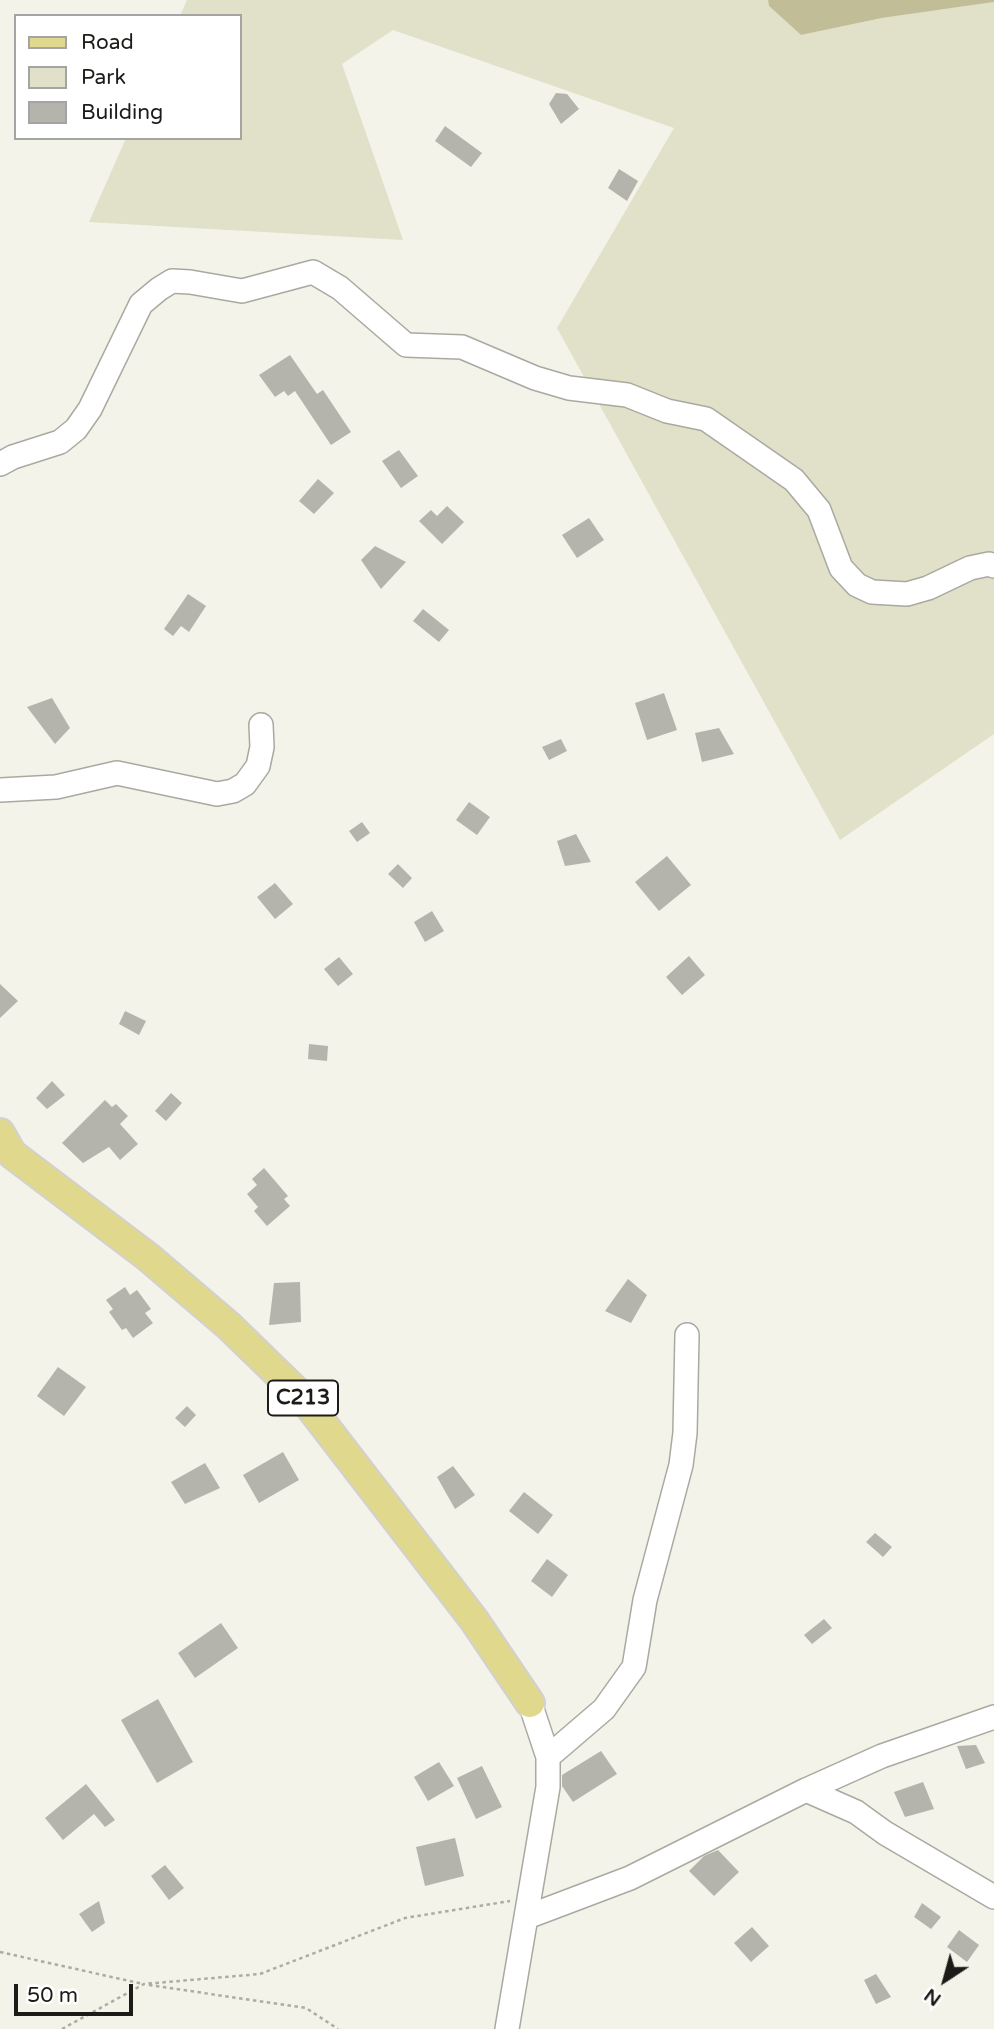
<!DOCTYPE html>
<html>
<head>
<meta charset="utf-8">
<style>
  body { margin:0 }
  #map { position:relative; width:994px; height:2029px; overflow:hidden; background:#f3f3ea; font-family:"Varela Round",sans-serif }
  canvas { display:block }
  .legend { position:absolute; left:14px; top:14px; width:228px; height:126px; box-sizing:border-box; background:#fff; border:2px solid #a4a4a3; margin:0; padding:9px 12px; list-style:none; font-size:21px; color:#1c1b18 }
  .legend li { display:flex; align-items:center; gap:14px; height:35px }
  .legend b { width:35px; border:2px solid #a4a4a3 }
  .north { position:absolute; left:910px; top:1945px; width:70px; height:70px; -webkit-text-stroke:5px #fff; paint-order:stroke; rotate:216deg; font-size:19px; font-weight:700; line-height:28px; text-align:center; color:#1c1b18 }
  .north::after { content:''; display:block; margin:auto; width:24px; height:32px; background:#1c1b18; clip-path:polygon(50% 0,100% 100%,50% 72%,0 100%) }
  .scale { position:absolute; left:14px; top:1984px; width:119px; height:32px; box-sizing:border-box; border:4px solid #1c1b18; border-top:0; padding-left:9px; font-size:21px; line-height:24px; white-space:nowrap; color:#1c1b18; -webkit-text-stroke:5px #fff; paint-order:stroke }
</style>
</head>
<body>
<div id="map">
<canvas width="994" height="2029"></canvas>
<ul class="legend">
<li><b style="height:9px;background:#e0d88d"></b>Road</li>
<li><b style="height:19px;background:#e1e0c8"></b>Park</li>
<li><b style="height:19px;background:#b5b4ac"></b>Building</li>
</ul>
<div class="north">N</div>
<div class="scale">50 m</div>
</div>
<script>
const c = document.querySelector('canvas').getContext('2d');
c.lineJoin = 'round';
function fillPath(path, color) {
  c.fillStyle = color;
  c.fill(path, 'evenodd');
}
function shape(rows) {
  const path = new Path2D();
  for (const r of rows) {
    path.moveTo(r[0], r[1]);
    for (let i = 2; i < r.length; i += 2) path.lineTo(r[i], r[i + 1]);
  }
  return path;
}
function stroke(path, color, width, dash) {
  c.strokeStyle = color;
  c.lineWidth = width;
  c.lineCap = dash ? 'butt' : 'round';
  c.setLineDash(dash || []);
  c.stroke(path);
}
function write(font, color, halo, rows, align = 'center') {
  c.font = font + ' "Varela Round",sans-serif';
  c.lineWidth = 6;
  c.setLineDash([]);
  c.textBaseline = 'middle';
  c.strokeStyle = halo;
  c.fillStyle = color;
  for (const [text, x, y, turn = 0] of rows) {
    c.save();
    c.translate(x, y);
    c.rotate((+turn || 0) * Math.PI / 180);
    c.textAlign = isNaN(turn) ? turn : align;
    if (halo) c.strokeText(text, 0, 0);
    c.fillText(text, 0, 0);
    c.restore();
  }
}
fillPath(shape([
  [187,0,768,0,769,6,801,35,882,18,994,2,994,734,840,840,557,328,674,128,393,30,342,64,403,240,89,222,126,138,240,138,240,16,180,16]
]), '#e1e0c8');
fillPath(shape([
  [768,0,994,0,994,2,882,18,801,35,769,6]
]), '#c1be97');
fillPath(shape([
  [556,93,567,94,579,109,561,124,549,104],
  [445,126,482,153,471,167,435,141],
  [619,169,638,181,627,201,608,188],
  [290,355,317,394,323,390,351,432,331,445,295,391,288,396,284,391,275,397,259,375],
  [399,450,418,476,401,488,382,461],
  [318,479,334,493,314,514,299,501],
  [447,506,464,522,442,544,419,521,431,510,437,516],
  [589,518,604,540,577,558,562,535],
  [375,546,406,562,381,589,361,560],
  [188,594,206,606,189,632,181,626,173,636,164,629],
  [423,609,449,630,439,642,413,621],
  [664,693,677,730,647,740,635,703],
  [52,698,70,728,55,744,27,707],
  [719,728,734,754,702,762,695,733],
  [561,739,567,751,549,760,542,747],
  [469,802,490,817,477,835,456,820],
  [362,822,370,833,357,842,349,831],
  [576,834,591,862,565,866,557,841],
  [667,856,691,885,659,911,635,882],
  [398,864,412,878,403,888,388,874],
  [275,883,293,904,275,919,257,897],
  [432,911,444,931,425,942,414,922],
  [689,956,705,975,682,995,666,977],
  [339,957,353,974,338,986,324,969],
  [0,984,18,1001,0,1018],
  [125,1011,146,1021,139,1035,119,1024],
  [309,1044,328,1046,327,1061,308,1059],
  [52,1081,65,1095,47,1109,36,1098],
  [171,1093,182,1103,166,1121,155,1111],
  [105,1100,112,1107,116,1104,128,1116,120,1124,138,1144,120,1160,109,1147,83,1163,62,1143],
  [264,1168,288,1196,284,1199,290,1206,267,1226,254,1211,258,1207,247,1194,257,1185,252,1179],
  [628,1279,647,1295,631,1323,605,1311],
  [300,1282,301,1322,269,1325,274,1283],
  [125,1287,130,1295,137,1290,151,1309,145,1313,153,1323,133,1338,126,1328,122,1330,109,1312,113,1309,106,1300],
  [58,1367,86,1387,64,1416,37,1396],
  [187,1406,196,1415,185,1427,175,1418],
  [283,1452,299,1480,259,1503,243,1475],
  [205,1463,220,1488,185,1504,171,1482],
  [453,1466,475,1495,455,1509,437,1477],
  [524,1492,553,1515,538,1534,509,1511],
  [875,1533,892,1547,883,1557,866,1542],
  [547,1559,568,1575,552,1597,531,1581],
  [824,1619,832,1628,812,1644,804,1635],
  [221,1623,238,1648,195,1678,178,1653],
  [158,1699,193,1762,157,1783,121,1720],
  [976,1745,985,1763,966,1769,957,1746],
  [601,1751,617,1774,573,1802,562,1786,562,1775],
  [439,1762,454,1786,428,1801,414,1777],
  [482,1766,502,1807,476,1819,457,1778],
  [923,1782,934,1809,905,1817,894,1792],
  [86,1784,115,1820,105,1827,94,1814,63,1840,45,1818],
  [455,1838,464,1876,425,1886,416,1847],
  [718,1850,739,1872,714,1896,689,1871,704,1856],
  [165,1865,184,1888,169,1900,151,1876],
  [99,1901,105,1923,92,1932,79,1914],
  [922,1903,941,1917,931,1929,914,1917],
  [752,1927,769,1946,751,1962,734,1943],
  [959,1930,979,1945,967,1962,947,1947],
  [876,1974,891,1997,876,2004,864,1980]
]), '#b5b4ac');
const minor = shape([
  [0,464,13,457,60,442,76,429,90,409,141,304,159,289,172,281,190,282,242,291,313,272,340,288,406,345,462,347,535,378,569,388,627,395,667,411,706,419,794,480,819,510,841,568,857,585,872,592,907,594,928,588,970,568,989,564,994,566],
  [0,790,56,787,117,773,217,794,233,791,245,784,258,766,262,747,261,725],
  [548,1757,604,1709,634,1667,645,1600,681,1465,685,1433,687,1335],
  [806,1790,882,1756,994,1717],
  [527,1917,630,1878,806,1790,856,1812,885,1833,994,1897],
  [507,2029,548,1787,548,1757,530,1703]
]);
const major = shape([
  [0,1133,12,1154,148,1257,229,1326,303,1398,474,1620,530,1703]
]);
stroke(minor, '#aaa9a1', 26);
stroke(major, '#d2d1d1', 32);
stroke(shape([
  [0,1952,143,1984],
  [149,1985,306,2008,338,2029],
  [62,2029,144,1984,260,1974,405,1918,510,1901]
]), '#acaca5', 2.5, [3.5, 3.5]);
stroke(minor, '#fff', 23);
stroke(major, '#e0d88d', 28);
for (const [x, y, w] of [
  [303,1398,70]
]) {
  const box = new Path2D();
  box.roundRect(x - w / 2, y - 17.5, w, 35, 5);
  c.fillStyle = '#fff';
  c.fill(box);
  stroke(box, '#1c1b18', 2);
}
write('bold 21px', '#1c1b18', null, [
  ["C213",303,1398]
]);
</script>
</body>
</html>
